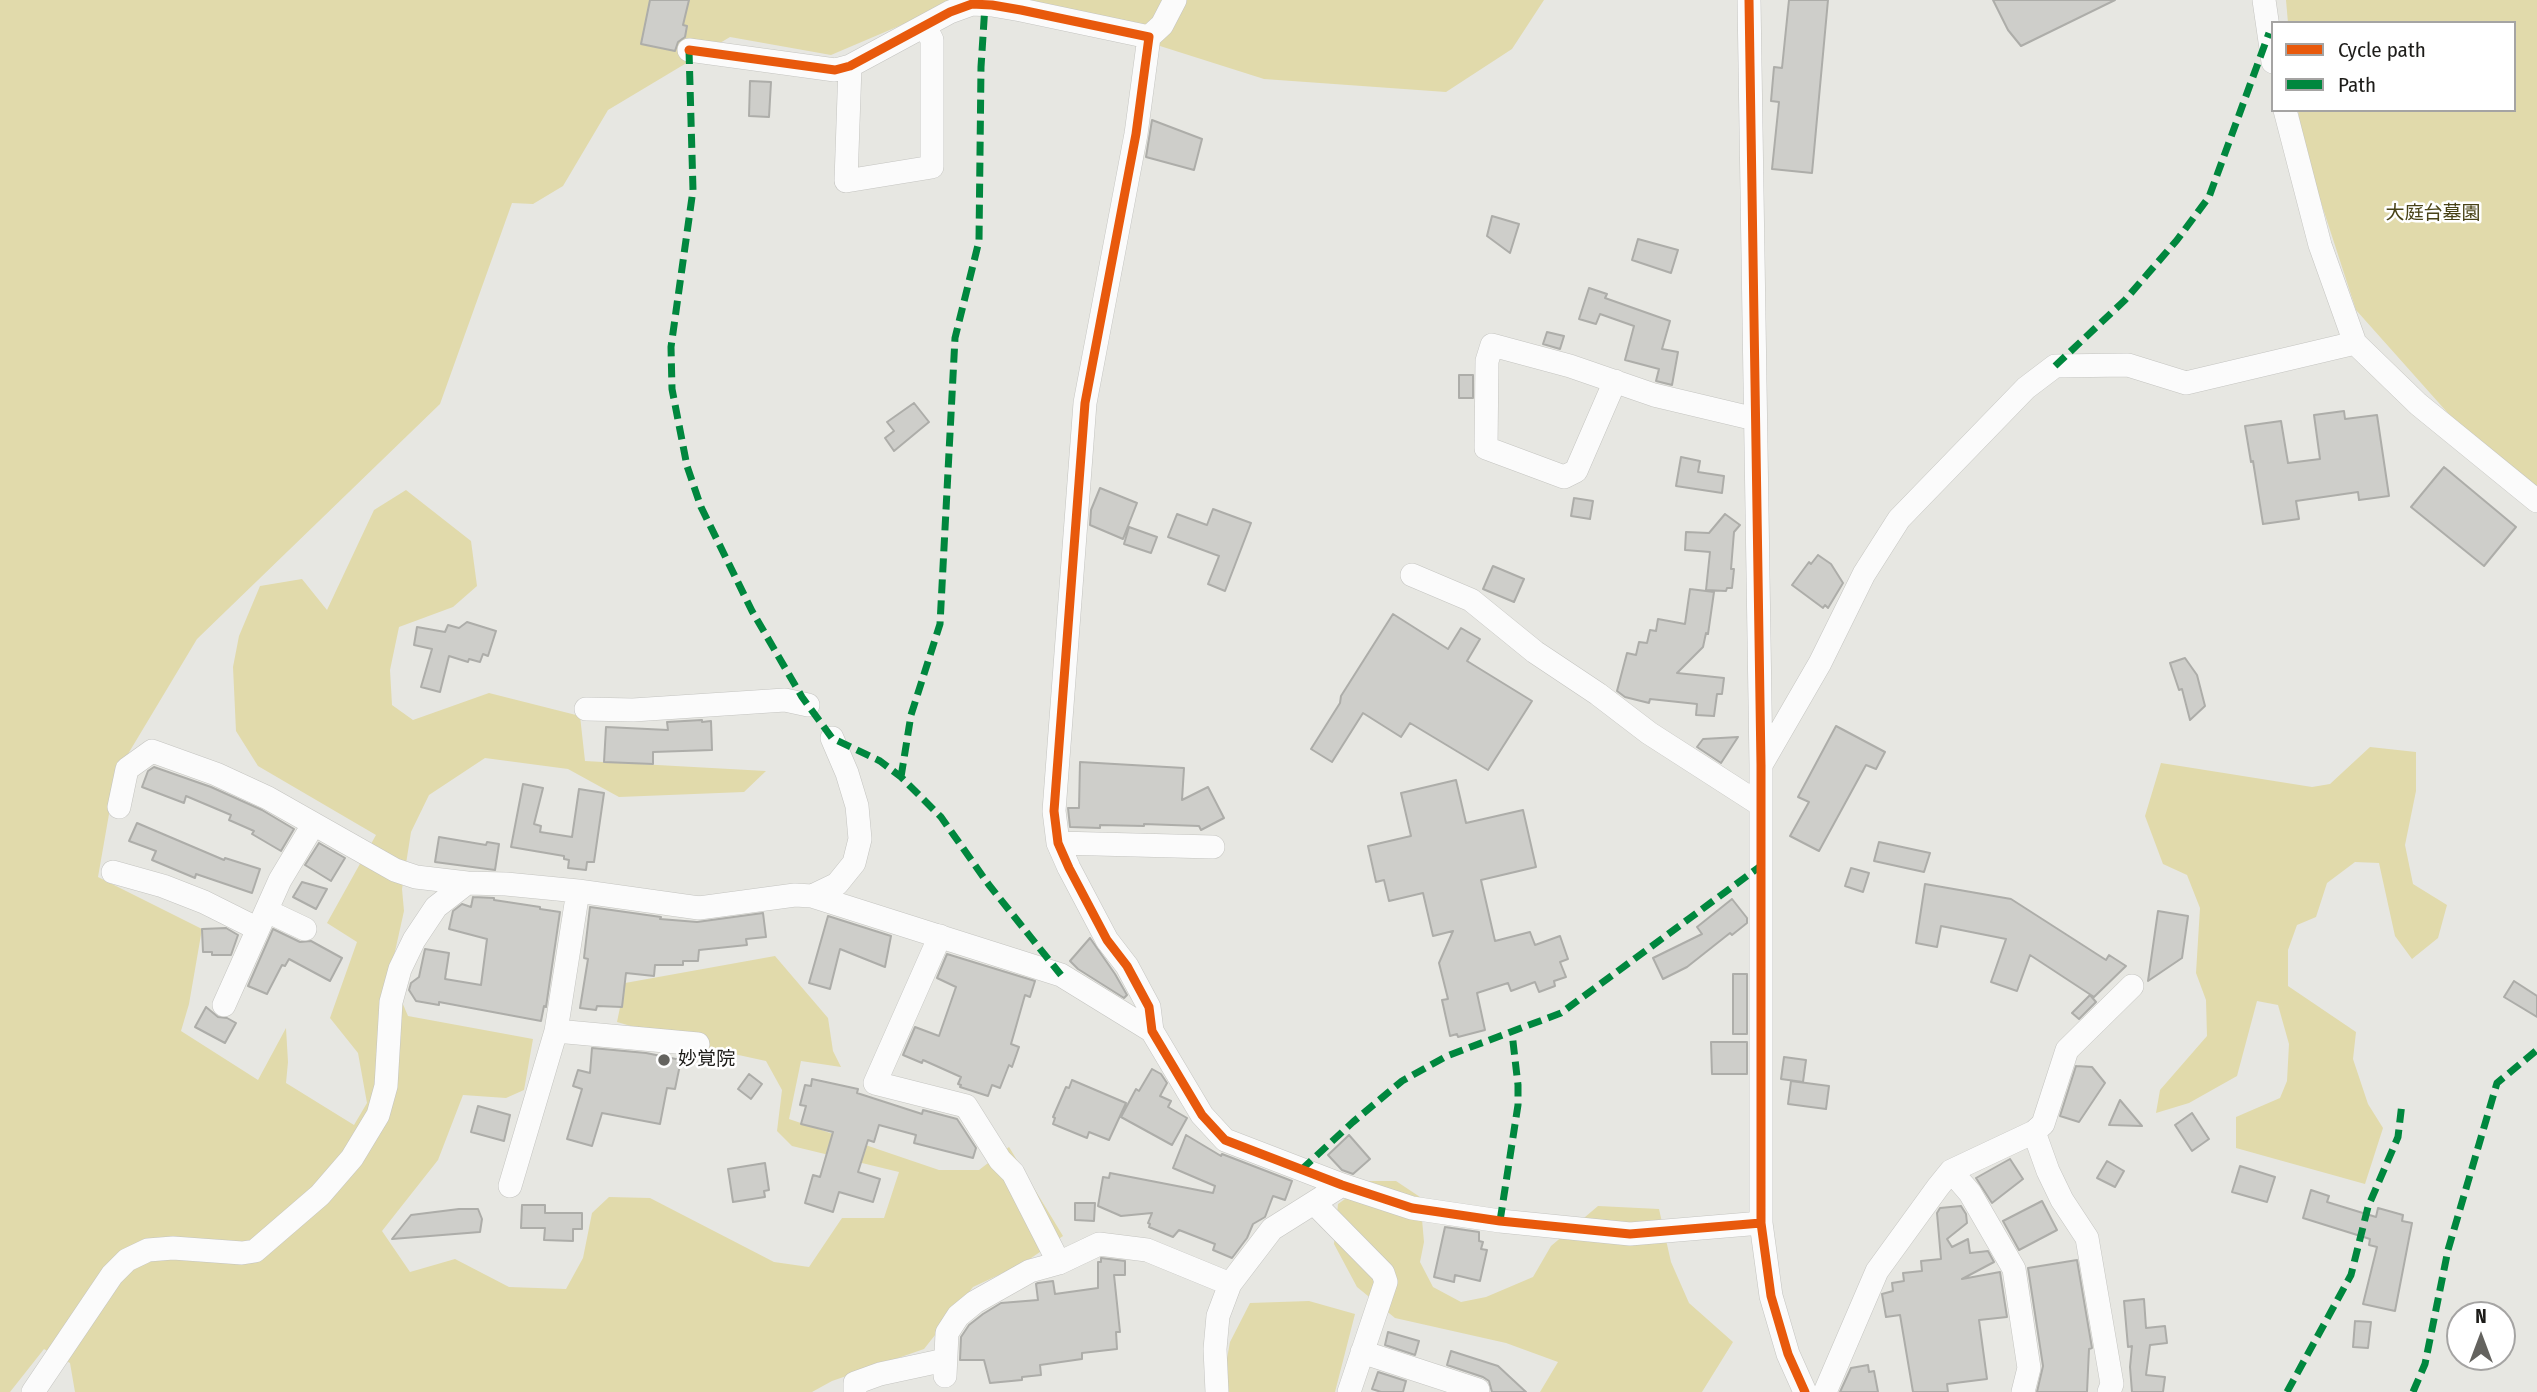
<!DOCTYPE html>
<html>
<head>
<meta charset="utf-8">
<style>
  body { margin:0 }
  #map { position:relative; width:2537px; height:1392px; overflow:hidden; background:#e7e7e2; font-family:"Fira Sans Condensed",sans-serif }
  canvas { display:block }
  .legend { position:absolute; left:2271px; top:21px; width:245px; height:91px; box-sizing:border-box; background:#fff; border:2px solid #a5a4a3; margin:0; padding:9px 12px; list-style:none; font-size:21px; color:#1d1c19 }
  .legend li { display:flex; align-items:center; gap:14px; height:35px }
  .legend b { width:35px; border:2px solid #a5a4a3 }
  .north { position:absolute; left:2446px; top:1301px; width:70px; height:70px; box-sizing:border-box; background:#fff; border:2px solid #a5a4a3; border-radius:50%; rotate:0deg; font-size:19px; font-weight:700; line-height:28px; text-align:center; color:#1d1c19 }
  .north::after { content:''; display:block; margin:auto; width:24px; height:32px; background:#64635f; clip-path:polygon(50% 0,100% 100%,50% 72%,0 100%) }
</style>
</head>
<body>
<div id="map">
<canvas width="2537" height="1392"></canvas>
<ul class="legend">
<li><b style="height:9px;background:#e8590c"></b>Cycle path</li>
<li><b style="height:9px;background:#00873e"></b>Path</li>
</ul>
<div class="north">N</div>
</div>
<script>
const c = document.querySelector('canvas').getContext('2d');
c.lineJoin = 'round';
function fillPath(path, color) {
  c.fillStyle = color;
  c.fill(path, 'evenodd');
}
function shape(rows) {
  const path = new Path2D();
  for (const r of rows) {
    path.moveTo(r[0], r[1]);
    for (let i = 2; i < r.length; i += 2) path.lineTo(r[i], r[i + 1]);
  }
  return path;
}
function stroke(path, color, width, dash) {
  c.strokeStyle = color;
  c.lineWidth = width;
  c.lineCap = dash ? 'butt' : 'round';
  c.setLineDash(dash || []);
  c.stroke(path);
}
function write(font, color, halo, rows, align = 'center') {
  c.font = font + ' "Fira Sans Condensed","Noto Sans JP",sans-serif';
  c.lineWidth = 5;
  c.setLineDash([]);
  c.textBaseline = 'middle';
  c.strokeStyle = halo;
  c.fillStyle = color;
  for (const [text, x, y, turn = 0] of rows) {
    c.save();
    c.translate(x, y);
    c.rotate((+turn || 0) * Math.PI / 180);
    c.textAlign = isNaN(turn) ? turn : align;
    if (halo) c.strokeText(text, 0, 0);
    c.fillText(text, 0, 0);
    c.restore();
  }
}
fillPath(shape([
  [0,0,960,0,831,55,730,37,608,110,563,186,533,204,512,203,440,404,197,639,116,774,98,877,202,929,189,1004,181,1031,258,1080,286,1028,288,1062,286,1083,354,1125,367,1103,358,1053,330,1018,357,942,327,923,376,835,258,766,236,731,233,667,239,636,260,586,302,579,327,610,374,510,406,490,471,541,477,586,453,607,399,627,390,670,392,705,413,720,489,693,580,716,585,761,766,771,744,792,619,797,568,769,485,758,429,795,411,832,402,889,404,911,390,974,408,1016,533,1039,524,1090,506,1098,463,1095,438,1160,382,1231,410,1272,455,1259,509,1287,566,1289,583,1258,592,1213,609,1197,650,1198,774,1262,809,1267,842,1218,884,1218,899,1172,792,1146,777,1131,782,1090,766,1061,711,1049,617,1022,625,983,775,956,828,1018,833,1051,841,1067,801,1061,789,1119,939,1170,979,1170,1009,1147,1063,1236,1024,1263,973,1287,924,1349,832,1381,812,1392,75,1392,70,1363,44,1349,10,1392,0,1392],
  [1015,0,1544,0,1512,49,1446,92,1264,79],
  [2286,0,2537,0,2537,491,2471,439,2356,310,2303,147,2298,110,2514,110,2514,23,2288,23],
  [2370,747,2416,752,2416,791,2405,845,2413,884,2447,905,2438,938,2412,959,2395,936,2379,863,2355,862,2327,883,2316,917,2297,925,2288,950,2288,986,2356,1032,2353,1059,2368,1104,2383,1128,2365,1184,2236,1148,2236,1117,2280,1098,2287,1081,2289,1044,2278,1005,2257,1001,2237,1076,2189,1103,2156,1113,2160,1090,2207,1036,2206,1000,2196,973,2200,908,2187,875,2163,864,2145,816,2161,763,2312,787,2330,784],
  [1370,1181,1396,1181,1420,1197,1424,1242,1420,1262,1433,1287,1461,1302,1486,1297,1533,1277,1551,1246,1598,1206,1659,1209,1671,1262,1689,1303,1733,1342,1702,1392,1540,1392,1558,1362,1506,1343,1395,1318,1357,1287,1334,1244,1338,1204],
  [1309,1301,1355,1314,1335,1392,1225,1392,1223,1380,1230,1342,1250,1303]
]), '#e1daab');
const building = shape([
  [650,0,689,0,683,25,687,26,685,37,678,42,675,51,641,44,650,0],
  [1789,0,1828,0,1812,173,1772,169,1779,102,1771,101,1774,67,1782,68,1789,0],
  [1993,0,2115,0,2021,46,2008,30,1993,0],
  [750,81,771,82,769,117,749,116,750,81],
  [1152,120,1202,139,1194,170,1146,157,1152,120],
  [1492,216,1519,224,1510,253,1487,236,1492,216],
  [1638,239,1678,250,1671,273,1632,260,1638,239],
  [1589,288,1607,294,1605,298,1670,321,1662,349,1678,352,1672,385,1656,381,1659,369,1625,360,1634,326,1600,314,1596,324,1579,319,1589,288],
  [1547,332,1564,336,1560,349,1543,344,1547,332],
  [1459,375,1473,375,1473,398,1459,398,1459,375],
  [914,403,929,422,894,451,885,438,894,431,887,422,914,403],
  [2344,411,2345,419,2377,415,2389,496,2359,500,2358,492,2296,501,2299,519,2263,524,2253,461,2251,462,2245,426,2281,421,2288,463,2320,459,2314,415,2344,411],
  [1681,457,1700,461,1698,472,1724,476,1722,493,1676,486,1681,457],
  [2444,467,2516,527,2484,566,2411,507,2444,467],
  [1100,488,1137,503,1123,539,1090,525,1091,510,1100,488],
  [1574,498,1593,501,1590,519,1571,516,1574,498],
  [1213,509,1251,523,1225,591,1208,584,1219,556,1168,537,1177,514,1207,525,1213,509],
  [1725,514,1740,525,1734,532,1731,569,1734,569,1732,588,1727,588,1726,591,1706,590,1710,552,1685,550,1686,532,1709,533,1725,514],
  [1129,527,1157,537,1151,553,1124,544,1129,527],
  [1818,555,1831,564,1843,583,1828,608,1825,605,1823,608,1792,585,1809,562,1811,564,1818,555],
  [1493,566,1524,579,1514,602,1483,589,1493,566],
  [1690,589,1714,592,1708,634,1706,633,1703,647,1677,673,1724,678,1722,694,1717,694,1714,716,1696,715,1697,704,1650,699,1649,703,1625,697,1617,691,1627,653,1636,655,1639,642,1647,643,1650,630,1656,631,1658,619,1685,624,1690,589],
  [1393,614,1448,649,1461,628,1480,639,1467,661,1532,701,1488,770,1410,723,1401,737,1363,713,1332,762,1311,749,1340,703,1341,696,1393,614],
  [467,622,496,631,488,656,483,654,480,662,469,659,468,662,449,656,440,692,421,687,432,649,414,645,417,627,445,632,448,625,459,628,467,622],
  [2185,658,2197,675,2205,706,2190,720,2182,689,2179,690,2170,663,2185,658],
  [702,720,702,722,711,721,712,750,653,752,653,764,604,762,606,727,668,730,667,722,702,720],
  [1836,726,1885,752,1876,769,1866,765,1819,851,1790,836,1809,802,1798,797,1836,726],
  [1738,737,1721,763,1697,747,1703,739,1738,737],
  [1080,762,1184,768,1182,800,1208,787,1224,818,1201,830,1199,826,1144,824,1144,826,1100,825,1100,828,1070,827,1068,808,1079,808,1080,762],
  [154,767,211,787,262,810,294,829,281,851,252,834,254,831,229,820,231,815,186,796,184,803,142,787,148,771,154,767],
  [1456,780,1466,823,1523,810,1536,867,1481,880,1495,941,1530,932,1535,945,1560,936,1568,959,1560,962,1566,977,1554,981,1555,986,1539,992,1535,982,1511,991,1508,983,1477,993,1485,1030,1458,1037,1457,1034,1450,1036,1442,1000,1448,999,1439,963,1453,931,1433,936,1423,893,1389,901,1384,880,1376,882,1368,846,1411,836,1401,793,1456,780],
  [523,784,543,788,534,824,541,826,540,832,572,837,579,789,604,793,594,862,587,862,586,870,568,868,569,860,564,859,564,856,511,847,523,784],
  [137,823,224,860,225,858,260,869,252,893,196,874,195,878,152,860,156,851,129,841,137,823],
  [439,837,486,845,487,842,499,844,495,870,435,862,439,837],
  [1879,842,1930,853,1924,872,1874,861,1879,842],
  [319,843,345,858,331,881,305,865,319,843],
  [1851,868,1869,873,1863,892,1845,886,1851,868],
  [302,882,327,889,316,909,293,897,302,882],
  [1925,884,2011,899,2106,960,2109,955,2126,966,2094,997,2030,955,2017,991,1991,982,2006,939,1941,926,1937,947,1916,943,1925,884],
  [473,897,494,898,494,900,540,907,540,909,560,912,546,1007,544,1006,541,1021,439,1002,439,1005,416,1001,409,990,411,983,419,977,425,949,449,953,445,979,481,985,487,939,449,929,453,911,462,904,471,907,473,897],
  [1732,899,1747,918,1747,923,1732,935,1730,933,1687,967,1663,979,1653,958,1702,934,1697,927,1732,899],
  [590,907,661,917,660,919,697,922,763,913,766,937,746,939,747,945,699,950,698,961,683,961,683,965,655,965,654,976,626,973,622,1007,597,1006,596,1010,580,1008,588,959,584,958,590,907],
  [2158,911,2188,916,2182,958,2148,981,2158,911],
  [828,916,891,936,885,967,840,949,830,989,809,983,828,916],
  [226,928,238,935,231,955,212,955,212,952,203,952,202,929,226,928],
  [273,929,300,942,311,941,342,958,330,981,289,959,285,966,282,965,267,994,248,986,273,929],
  [1090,938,1115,974,1127,995,1124,998,1078,969,1070,961,1090,938],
  [947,954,1035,981,1030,997,1025,995,1011,1044,1019,1047,1012,1067,1009,1065,1000,1088,992,1085,988,1096,960,1087,961,1085,958,1084,961,1077,923,1060,922,1063,903,1055,915,1027,939,1036,956,987,937,978,947,954],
  [1733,974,1747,974,1747,1034,1733,1034,1733,974],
  [2514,981,2537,996,2537,1017,2504,997,2514,981],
  [2090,995,2096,1002,2079,1019,2072,1013,2090,995],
  [206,1007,218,1017,227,1018,236,1023,225,1043,195,1027,206,1007],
  [1711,1042,1747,1042,1747,1074,1712,1074,1711,1042],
  [592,1048,646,1053,681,1060,675,1089,667,1088,660,1124,602,1113,592,1146,567,1139,582,1089,573,1086,578,1070,590,1073,592,1048],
  [1784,1057,1806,1060,1803,1082,1781,1079,1784,1057],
  [2076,1066,2092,1067,2105,1083,2079,1122,2060,1116,2076,1066],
  [1152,1069,1161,1074,1167,1083,1160,1096,1171,1101,1168,1107,1187,1118,1172,1145,1121,1117,1136,1089,1139,1091,1152,1069],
  [749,1074,762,1084,751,1099,738,1089,749,1074],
  [812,1079,858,1089,857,1093,922,1114,923,1110,957,1119,976,1148,973,1158,914,1143,916,1135,879,1125,874,1142,868,1140,858,1172,880,1179,873,1202,839,1192,833,1212,805,1203,813,1175,820,1177,833,1132,801,1124,806,1106,800,1105,805,1085,811,1086,812,1079],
  [1072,1080,1126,1103,1109,1140,1089,1132,1087,1138,1053,1124,1055,1118,1053,1117,1066,1087,1069,1088,1072,1080],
  [1791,1081,1829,1086,1826,1109,1788,1104,1791,1081],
  [2120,1100,2142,1126,2109,1125,2120,1100],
  [478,1106,510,1115,504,1141,471,1132,478,1106],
  [2192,1113,2209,1139,2192,1151,2175,1125,2192,1113],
  [1186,1135,1221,1156,1222,1154,1292,1181,1285,1200,1273,1196,1265,1217,1253,1224,1247,1238,1232,1258,1213,1250,1215,1244,1179,1230,1173,1237,1149,1227,1150,1224,1148,1223,1152,1213,1121,1216,1098,1206,1103,1177,1109,1178,1110,1173,1213,1193,1215,1186,1173,1168,1186,1135],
  [1349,1135,1370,1159,1353,1174,1342,1170,1328,1155,1349,1135],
  [2010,1159,2023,1179,1992,1203,1976,1178,2010,1159],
  [2107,1161,2124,1171,2115,1187,2097,1178,2107,1161],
  [765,1163,769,1190,764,1191,765,1197,733,1202,728,1169,765,1163],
  [2240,1166,2275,1177,2267,1202,2232,1192,2240,1166],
  [2311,1190,2329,1196,2327,1202,2376,1217,2378,1208,2403,1215,2402,1221,2412,1223,2395,1311,2363,1304,2377,1247,2369,1245,2370,1239,2303,1218,2311,1190],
  [2042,1201,2057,1230,2019,1250,2003,1221,2042,1201],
  [1075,1203,1095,1203,1094,1221,1075,1220,1075,1203],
  [522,1205,545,1205,545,1213,582,1213,582,1229,573,1229,573,1241,544,1240,545,1228,521,1228,522,1205],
  [1961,1206,1966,1214,1967,1223,1947,1239,1952,1247,1968,1239,1970,1253,1988,1251,1994,1262,1962,1279,2000,1272,2007,1317,1979,1320,1987,1379,1947,1384,1948,1392,1913,1392,1900,1315,1886,1317,1882,1294,1893,1291,1892,1283,1904,1281,1903,1273,1922,1271,1921,1261,1941,1259,1937,1213,1940,1208,1961,1206],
  [459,1209,478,1209,482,1219,480,1232,392,1239,411,1215,459,1209],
  [1445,1227,1479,1232,1479,1241,1483,1242,1481,1249,1487,1250,1480,1281,1455,1275,1454,1282,1434,1277,1445,1227],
  [1101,1258,1125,1261,1125,1275,1114,1275,1120,1332,1116,1332,1117,1349,1082,1353,1082,1359,1040,1365,1041,1375,1022,1377,1022,1380,990,1383,984,1360,960,1360,961,1337,969,1325,983,1314,1001,1303,1038,1300,1036,1284,1038,1283,1053,1281,1055,1294,1098,1288,1098,1262,1101,1262,1101,1258],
  [2077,1260,2092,1348,2089,1349,2087,1392,2037,1392,2043,1366,2028,1268,2077,1260],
  [2144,1299,2146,1328,2165,1326,2167,1343,2150,1345,2146,1375,2165,1377,2163,1392,2132,1392,2130,1367,2132,1346,2128,1347,2124,1301,2144,1299],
  [2355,1321,2371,1322,2368,1348,2353,1347,2355,1321],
  [1388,1332,1419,1341,1415,1355,1385,1345,1388,1332],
  [1451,1351,1498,1366,1526,1392,1492,1392,1489,1381,1483,1377,1447,1365,1451,1351],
  [1868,1365,1869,1372,1874,1371,1878,1392,1840,1392,1851,1368,1868,1365],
  [1378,1372,1406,1381,1403,1392,1381,1392,1372,1389,1378,1372]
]);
fillPath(building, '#cececa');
stroke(building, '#adada9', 2);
const minor = shape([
  [1175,0,1162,25,1149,37,1136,134,1085,403,1054,811,1058,843,1069,868,1107,940,1127,966,1149,1007,1152,1031,1202,1115,1225,1140,1342,1185,1412,1208,1500,1221,1630,1234,1761,1223],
  [1749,0,1761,765,1761,1223,1771,1296,1788,1354,1805,1392],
  [2264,0,2273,62],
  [689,50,835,70,850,66,950,12,972,4,992,5,1021,10,1149,37],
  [850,66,846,181,932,167,932,40,925,26],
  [2285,110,2320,245,2355,343,2418,404,2537,501],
  [1615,381,1576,471,1564,477,1486,448,1487,361,1492,345,1570,366,1654,395,1755,419],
  [1412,575,1471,600,1535,652,1598,694,1649,733,1761,805],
  [586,709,633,710,785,700,808,705],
  [1761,765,1820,663,1864,574,1899,519,2026,388,2055,366,2128,365,2186,383,2355,343],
  [119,807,127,769,152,751,216,774,268,798,395,870,416,877,467,883],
  [1058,843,1213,847],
  [113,872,163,886,204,902,258,929],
  [812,896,837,884,854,863,860,839,857,806,847,773,832,738],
  [267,911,305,929],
  [940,936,875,1083,966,1106,1000,1160,1013,1173,1059,1263],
  [224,1005,280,880,313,825],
  [556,1031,698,1044],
  [2034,1132,2048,1171,2062,1200,2087,1238,2112,1384,2109,1392],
  [1951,1171,1970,1193,2014,1269,2029,1368,2023,1392],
  [510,1186,556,1031,578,891],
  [1314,1203,1383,1273,1386,1282,1349,1392],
  [1362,1352,1478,1390],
  [945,1376,947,1333,958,1316,975,1302,1030,1271,1059,1263,1099,1244,1147,1250,1230,1284],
  [33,1392,112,1275,127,1260,148,1250,173,1248,242,1253,255,1251,320,1195,352,1158,378,1115,386,1086,391,1002,400,969,414,940,436,907,467,883,506,884,578,891,699,908,795,895,812,896,1061,975,1152,1031],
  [855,1392,855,1383,880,1374,945,1360],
  [1217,1392,1215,1349,1218,1316,1230,1284,1272,1229,1342,1185],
  [1825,1392,1877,1271,1938,1187,1951,1171,2034,1132,2043,1124,2067,1050,2132,986]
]);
stroke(minor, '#c4c4c0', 24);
stroke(minor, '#fbfbfb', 23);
stroke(shape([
  [689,50,693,190,671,347,672,389,687,466,701,507,752,611,802,697,832,738,880,761,901,777,941,817,989,885,1061,975],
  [2055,366,2125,300,2177,240,2209,197,2269,33],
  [901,777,911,715,940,624,955,338,979,241,981,67,985,5],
  [1301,1170,1353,1122,1402,1081,1447,1056,1561,1013,1762,865],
  [1500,1221,1518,1105,1518,1085,1512,1033],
  [2287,1392,2351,1275,2368,1207,2398,1137,2402,1103],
  [2413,1392,2425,1364,2448,1250,2497,1083,2537,1050]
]), '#00873e', 7, [14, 7]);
stroke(shape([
  [1749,0,1761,765,1761,1223,1771,1296,1788,1354,1805,1392],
  [689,50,835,70,850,66,950,12,972,4,992,5,1021,10,1149,37,1136,134,1085,403,1054,811,1058,843,1069,868,1107,940,1127,966,1149,1007,1152,1031,1202,1115,1225,1140,1342,1185,1412,1208,1500,1221,1630,1234,1761,1223]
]), '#e8590c', 9);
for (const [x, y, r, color] of [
  [664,1060,7,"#64635f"]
]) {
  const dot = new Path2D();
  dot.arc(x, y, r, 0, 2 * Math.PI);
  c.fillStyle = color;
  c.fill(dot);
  stroke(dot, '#fff', 2.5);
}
write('19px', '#484217', '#fff', [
  ["大庭台墓園",2433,214]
]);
write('19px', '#1d1c19', '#fff', [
  ["妙覚院",678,1060]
], 'left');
</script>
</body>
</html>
